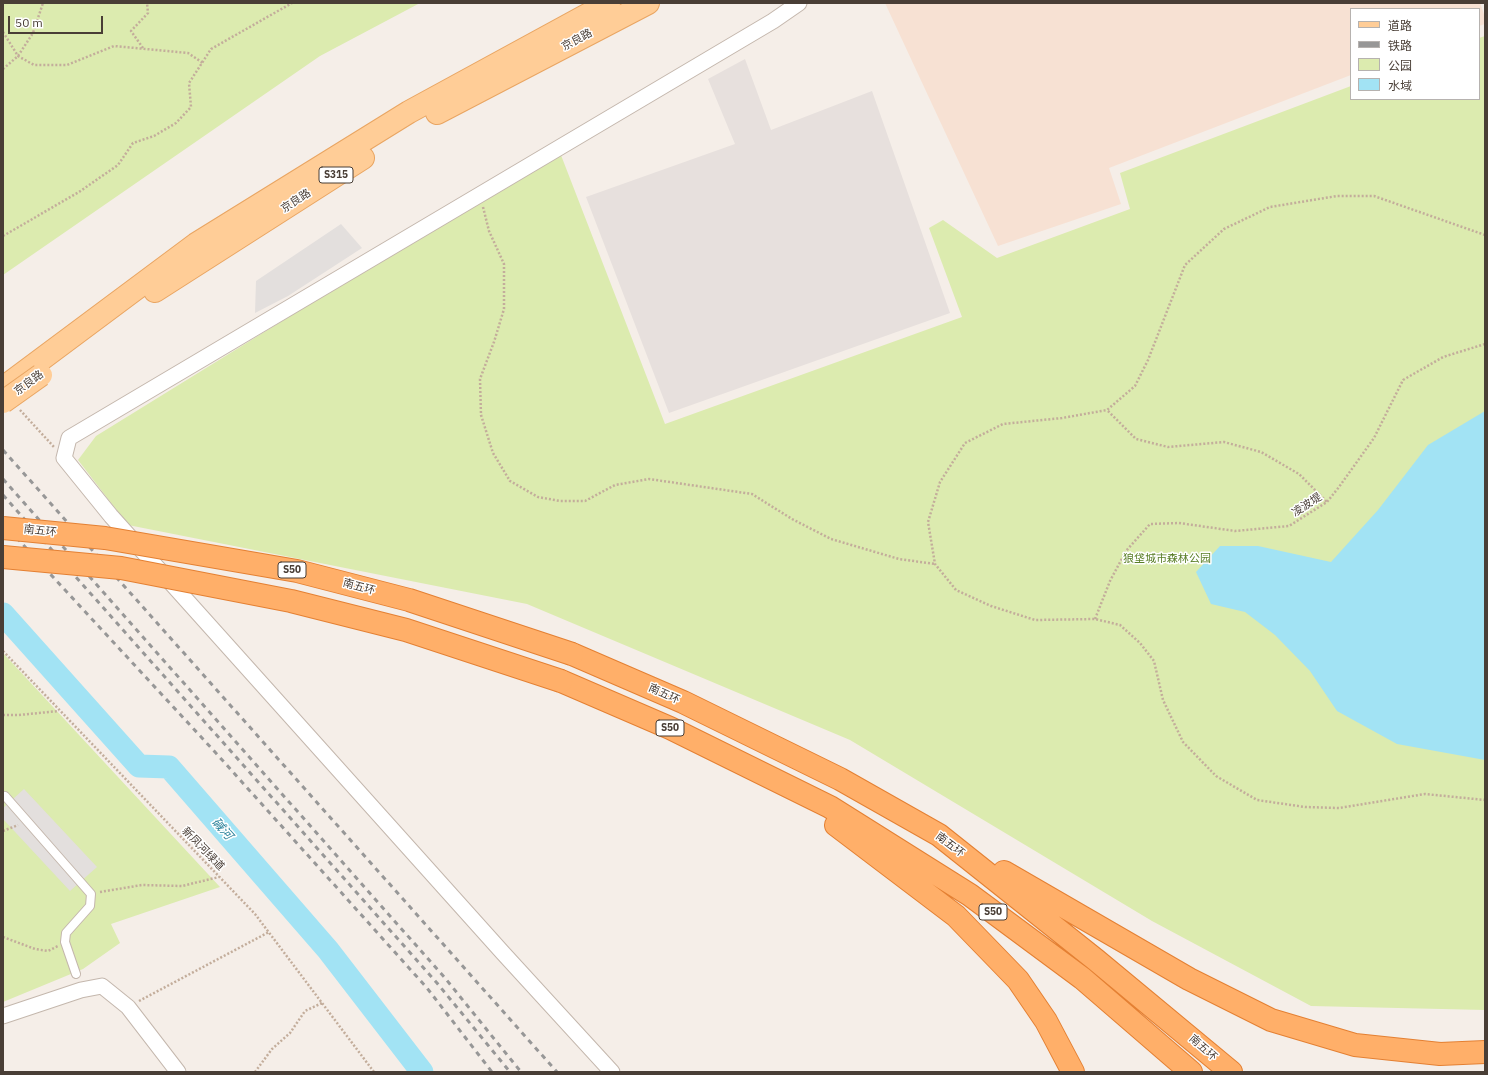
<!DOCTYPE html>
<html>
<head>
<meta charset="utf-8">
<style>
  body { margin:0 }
  #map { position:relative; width:1488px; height:1075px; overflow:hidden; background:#f5eee8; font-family:"IBM Plex Sans","Noto Sans SC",sans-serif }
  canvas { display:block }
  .frame { position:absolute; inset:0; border:4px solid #493e36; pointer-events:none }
  .legend { position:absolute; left:1350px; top:8px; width:130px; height:92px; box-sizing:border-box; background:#fff; border:1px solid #b6b2af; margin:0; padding:5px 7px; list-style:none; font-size:12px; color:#493e36 }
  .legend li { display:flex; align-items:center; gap:8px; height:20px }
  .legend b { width:20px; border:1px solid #b6b2af }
  .scale { position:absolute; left:8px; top:16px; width:95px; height:18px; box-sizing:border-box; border:2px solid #493e36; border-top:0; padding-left:5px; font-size:12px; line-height:14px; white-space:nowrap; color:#493e36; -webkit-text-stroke:3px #fff; paint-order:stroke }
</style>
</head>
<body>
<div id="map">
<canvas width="1488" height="1075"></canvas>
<div class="frame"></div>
<ul class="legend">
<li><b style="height:5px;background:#ffcd97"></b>道路</li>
<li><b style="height:5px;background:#979797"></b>铁路</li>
<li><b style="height:11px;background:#dcebaf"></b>公园</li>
<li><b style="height:11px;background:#a2e3f4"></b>水域</li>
</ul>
<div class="scale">50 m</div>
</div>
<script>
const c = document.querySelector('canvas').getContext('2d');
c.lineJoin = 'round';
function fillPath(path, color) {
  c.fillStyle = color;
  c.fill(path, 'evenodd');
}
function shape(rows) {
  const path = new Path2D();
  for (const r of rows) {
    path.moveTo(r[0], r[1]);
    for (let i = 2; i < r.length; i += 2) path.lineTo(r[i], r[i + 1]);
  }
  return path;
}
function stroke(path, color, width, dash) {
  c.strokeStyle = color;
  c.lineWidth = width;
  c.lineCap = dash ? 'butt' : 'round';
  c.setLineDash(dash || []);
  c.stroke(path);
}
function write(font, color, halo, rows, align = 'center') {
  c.font = font + ' "IBM Plex Sans","Noto Sans SC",sans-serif';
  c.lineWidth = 3;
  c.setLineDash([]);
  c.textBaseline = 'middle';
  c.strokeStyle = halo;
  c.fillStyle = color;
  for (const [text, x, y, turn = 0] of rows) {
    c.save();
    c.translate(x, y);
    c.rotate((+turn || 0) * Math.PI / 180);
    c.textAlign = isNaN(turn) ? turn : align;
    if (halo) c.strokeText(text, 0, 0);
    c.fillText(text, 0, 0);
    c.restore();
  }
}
fillPath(shape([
  [885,3,1480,3,1485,17,1485,24,1479,26,1479,9,1351,9,1351,75,1109,168,1121,204,998,246]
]), '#f7e1d3');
fillPath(shape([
  [745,59,771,130,872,91,950,313,669,413,586,197,735,144,708,79]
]), '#e7e0dd');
fillPath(shape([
  [3,3,420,3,320,56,3,275],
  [1485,36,1485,1010,1311,1006,1152,921,850,740,527,604,128,525,78,460,96,436,559,150,665,424,962,317,929,228,943,220,997,258,1130,209,1120,173,1351,86,1351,99,1479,99,1479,38],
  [3,653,220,887,111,924,120,943,83,969,3,1002]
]), '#dcebaf');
fillPath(shape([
  [341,224,362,248,288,296,255,313,256,281],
  [24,789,97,867,70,891,3,819,3,808]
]), '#e3dfdd');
fillPath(shape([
  [1485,411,1485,760,1397,744,1337,711,1310,671,1275,635,1245,612,1211,604,1196,572,1220,546,1258,546,1331,562,1378,510,1428,445]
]), '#a2e3f4');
stroke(shape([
  [3,614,139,766,169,767,328,950,422,1072]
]), '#a2e3f4', 23);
const lane = shape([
  [5,796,91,894,90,906,66,933,65,942,76,974]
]);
const street = shape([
  [3,1016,81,990,102,986,128,1007,178,1072],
  [612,1072,503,953,111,516,64,458,69,438,773,21,799,3]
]);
const primary = shape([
  [437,113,648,3],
  [155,291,363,158],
  [3,388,196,244,409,112,609,3]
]);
const highway = shape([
  [572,654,683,702,840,779,939,835,1096,960,1231,1072],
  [561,681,670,728,830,807,970,895,1082,978,1191,1072],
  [836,825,956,916,1018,980,1046,1021,1073,1072],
  [1004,872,1189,979,1271,1020,1355,1045,1440,1054,1485,1052]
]);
stroke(lane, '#c4b7ad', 10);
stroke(street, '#c4b7ad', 17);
stroke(primary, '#e9a562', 24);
stroke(highway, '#e48033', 24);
stroke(shape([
  [3,32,18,56,34,65,67,65,114,46,188,53,203,63],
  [143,48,131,31,148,13,147,3],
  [3,69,18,56,33,33,43,3],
  [483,207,489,231,504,264,504,309,494,342,480,379,481,415,493,453,510,481,538,497,560,501,585,501,615,485,649,479,752,494,792,519,831,539,899,559,935,564],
  [1485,235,1374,196,1337,196,1270,207,1224,229,1185,265,1148,360,1135,386,1107,410,1062,418,1003,424,965,443,940,482,928,522,935,564,956,590,991,606,1035,620,1095,619,1120,625,1140,643,1154,661,1163,700,1183,742,1216,776,1257,800,1305,807,1339,808,1425,794,1485,800],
  [3,236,79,192,118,165,133,143,154,136,176,123,191,107,189,83,211,49,292,3],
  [20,410,54,447],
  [1108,411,1136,439,1168,447,1224,442,1261,452,1299,474,1327,502],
  [1095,619,1110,581,1126,551,1150,524,1179,523,1235,531,1289,526,1327,502,1339,487,1374,438,1403,380,1443,357,1485,344],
  [3,651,255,914,374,1072],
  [3,715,19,715,59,711],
  [3,831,18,825],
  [100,892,142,885,182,886,219,877],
  [3,937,35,949,48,951,58,946],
  [139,1001,269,932],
  [255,1072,272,1049,290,1033,305,1011,322,1003]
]), '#c3ad9b', 2.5, [2, 2]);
stroke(lane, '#fff', 8);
stroke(street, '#fff', 15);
stroke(primary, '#ffcd97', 22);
stroke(highway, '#ffaf69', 22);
stroke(shape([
  [3,450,557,1072],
  [3,479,445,978,521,1072],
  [3,495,437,983,510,1072],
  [3,523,215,752,427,988,492,1072]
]), '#979797', 3, [5, 5]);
const primaryBridge = shape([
  [3,402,41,375]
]);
const highwayBridge = shape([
  [3,528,105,538,297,571,409,600,572,654],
  [3,557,121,568,291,601,406,630,561,681]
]);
stroke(primaryBridge, '#e9a562', 24, []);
stroke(highwayBridge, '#e48033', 24, []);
stroke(primaryBridge, '#ffcd97', 22);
stroke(highwayBridge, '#ffaf69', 22);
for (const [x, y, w] of [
  [336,175,34],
  [292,570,28],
  [670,728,28],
  [993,912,28]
]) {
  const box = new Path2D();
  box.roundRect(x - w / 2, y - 8, w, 16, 3);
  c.fillStyle = '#fff';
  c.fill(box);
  stroke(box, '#493e36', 1);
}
write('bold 10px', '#493e36', null, [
  ["S315",336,175],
  ["S50",292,570],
  ["S50",670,728],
  ["S50",993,912]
]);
write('11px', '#493e36', '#fff', [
  ["京良路",577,40,-28],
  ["京良路",296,201,-33],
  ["京良路",29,383,-36],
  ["凌波堤",1307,505,-33],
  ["南五环",40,531,6],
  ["南五环",359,587,15],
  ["南五环",664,694,24],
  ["南五环",950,845,37],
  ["新凤河绿道",203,849,46],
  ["南五环",1203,1048,41]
]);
write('11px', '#597e26', '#fff', [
  ["狼垡城市森林公园",1167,559]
]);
write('italic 12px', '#257f98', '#fff', [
  ["碱河",222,829,49]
]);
</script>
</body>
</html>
